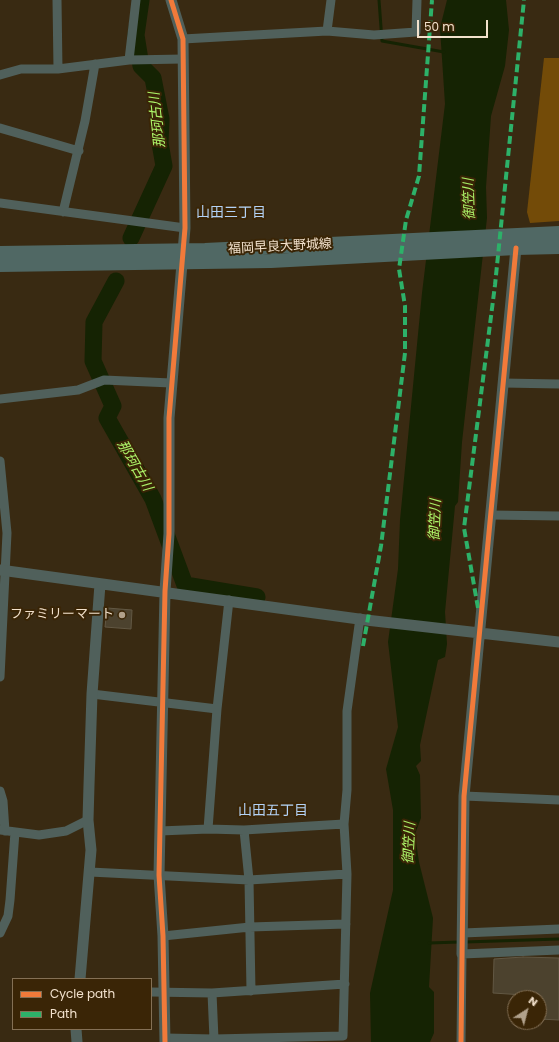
<!DOCTYPE html>
<html>
<head>
<meta charset="utf-8">
<style>
  body { margin:0 }
  #map { position:relative; width:559px; height:1042px; overflow:hidden; background:#392a12; font-family:Poppins,sans-serif }
  canvas { display:block }
  .legend { position:absolute; left:12px; top:978px; width:140px; height:52px; box-sizing:border-box; background:#3a2506; border:1px solid #847055; margin:0; padding:5px 7px; list-style:none; font-size:12px; color:#f2e1cc }
  .legend li { display:flex; align-items:center; gap:8px; height:20px }
  .legend b { width:20px; border:1px solid #847055 }
  .north { position:absolute; left:507px; top:990px; width:40px; height:40px; box-sizing:border-box; background:#3a2506; border:1px solid #847055; border-radius:50%; rotate:36deg; font-size:11px; font-weight:700; line-height:16px; text-align:center; color:#f2e1cc }
  .north::after { content:''; display:block; margin:auto; width:14px; height:18px; background:#b1a18b; clip-path:polygon(50% 0,100% 100%,50% 72%,0 100%) }
  .scale { position:absolute; left:417px; top:20px; width:71px; height:18px; box-sizing:border-box; border:2px solid #f2e1cc; border-top:0; padding-left:5px; font-size:12px; line-height:14px; white-space:nowrap; color:#f2e1cc; -webkit-text-stroke:3px #3a2506; paint-order:stroke }
</style>
</head>
<body>
<div id="map">
<canvas width="559" height="1042"></canvas>
<ul class="legend">
<li><b style="height:5px;background:#f17a3a"></b>Cycle path</li>
<li><b style="height:5px;background:#2db169"></b>Path</li>
</ul>
<div class="north">N</div>
<div class="scale">50 m</div>
</div>
<script>
const c = document.querySelector('canvas').getContext('2d');
c.lineJoin = 'round';
function fillPath(path, color) {
  c.fillStyle = color;
  c.fill(path, 'evenodd');
}
function shape(rows) {
  const path = new Path2D();
  for (const r of rows) {
    path.moveTo(r[0], r[1]);
    for (let i = 2; i < r.length; i += 2) path.lineTo(r[i], r[i + 1]);
  }
  return path;
}
function stroke(path, color, width, dash) {
  c.strokeStyle = color;
  c.lineWidth = width;
  c.lineCap = dash ? 'butt' : 'round';
  c.setLineDash(dash || []);
  c.stroke(path);
}
function write(font, color, halo, rows, align = 'center') {
  c.font = font + ' Poppins,"Noto Sans JP",sans-serif';
  c.lineWidth = 4;
  c.setLineDash([]);
  c.textBaseline = 'middle';
  c.strokeStyle = halo;
  c.fillStyle = color;
  for (const [text, x, y, turn = 0] of rows) {
    c.save();
    c.translate(x, y);
    c.rotate((+turn || 0) * Math.PI / 180);
    c.textAlign = isNaN(turn) ? turn : align;
    if (halo) c.strokeText(text, 0, 0);
    c.fillText(text, 0, 0);
    c.restore();
  }
}
fillPath(shape([
  [544,58,559,58,559,221,530,223,527,212]
]), '#734b08');
fillPath(shape([
  [447,0,506,0,509,30,505,66,491,116,486,187,487,218,462,442,458,502,455,506,445,612,447,644,445,657,438,660,420,745,421,761,416,766,420,775,421,818,415,834,419,862,433,918,429,987,434,992,434,1033,430,1042,371,1042,370,993,393,890,393,810,386,769,398,727,388,642,398,569,400,520,422,293,445,104,440,28]
]), '#152303');
stroke(shape([
  [379,0,382,41,444,52],
  [465,942,559,939],
  [429,943,459,942]
]), '#152303', 3);
stroke(shape([
  [131,238,164,166,160,143,161,119,153,78,141,66,136,35,141,0],
  [116,281,94,322,93,361,113,406,107,418,153,499,185,585,257,597]
]), '#152303', 17);
const building = shape([
  [107,608,132,610,131,629,105,627,107,608],
  [523,957,559,958,559,1020,539,1019,539,998,523,998,524,995,493,993,494,959,523,957]
]);
fillPath(building, '#4c422e');
stroke(building, '#625844', 1);
stroke(shape([
  [57,0,58,69],
  [327,31,331,0],
  [183,39,327,31,374,35,416,32,417,0],
  [129,60,136,0],
  [0,75,21,69,58,69,129,60,183,59],
  [0,128,79,151],
  [0,203,185,228],
  [63,212,85,121,95,64],
  [503,383,559,384],
  [0,399,78,390,104,380,171,383],
  [0,461,7,533,0,677],
  [491,515,559,516],
  [92,694,217,709],
  [0,791,3,801,5,831],
  [464,796,559,800],
  [208,829,217,709,229,600],
  [0,830,39,835,66,831,88,820],
  [244,830,249,880,251,991],
  [160,831,208,829,244,830,344,824],
  [90,872,249,880,347,874],
  [0,933,8,916,10,900,15,832],
  [463,933,559,929],
  [163,936,250,927,346,924],
  [151,992,212,993,345,984],
  [212,993,214,1039],
  [165,1038,214,1039,343,1036,347,874,344,824,347,790,347,711,360,618],
  [461,1042,462,954,559,950]
]), '#50605b', 9);
stroke(shape([
  [0,570,366,620,559,642],
  [462,954,464,796,516,248],
  [80,979,91,850,88,820,89,785,92,694,100,584],
  [76,1029,77,1042],
  [165,1042,163,936,159,875,165,591,169,534,169,418,185,228,183,39,171,0]
]), '#50605b', 11);
stroke(shape([
  [0,253,205,250,559,233],
  [0,265,271,261,516,248,559,247]
]), '#506864', 14);
stroke(shape([
  [478,608,464,528,495,285,524,0],
  [363,646,381,546,405,353,405,306,399,269,406,220,419,176,432,0]
]), '#2db169', 4, [8, 4]);
stroke(shape([
  [165,1042,163,936,159,875,165,591,169,534,169,418,185,228,183,39,171,0],
  [461,1042,464,796,516,248]
]), '#f17a3a', 5);
for (const [x, y, r, color] of [
  [122,615,4,"#b1a18b"]
]) {
  const dot = new Path2D();
  dot.arc(x, y, r, 0, 2 * Math.PI);
  c.fillStyle = color;
  c.fill(dot);
  stroke(dot, '#3a2506', 1.5);
}
write('13px', '#f2e1cc', '#3a2506', [
  ["福岡早良大野城線",280,247,-3]
]);
write('13px', '#f2e1cc', '#3a2506', [
  ["ファミリーマート",114,615]
], 'right');
write('italic 14px', '#acf469', '#3a2506', [
  ["那珂古川",158,120,-96],
  ["御笠川",470,199,-92],
  ["那珂古川",134,466,60],
  ["御笠川",436,520,-88],
  ["御笠川",410,843,-87]
]);
write('14px', '#b3d2f6', '#3a2506', [
  ["山田三丁目",231,213],
  ["山田五丁目",273,811]
]);
</script>
</body>
</html>
